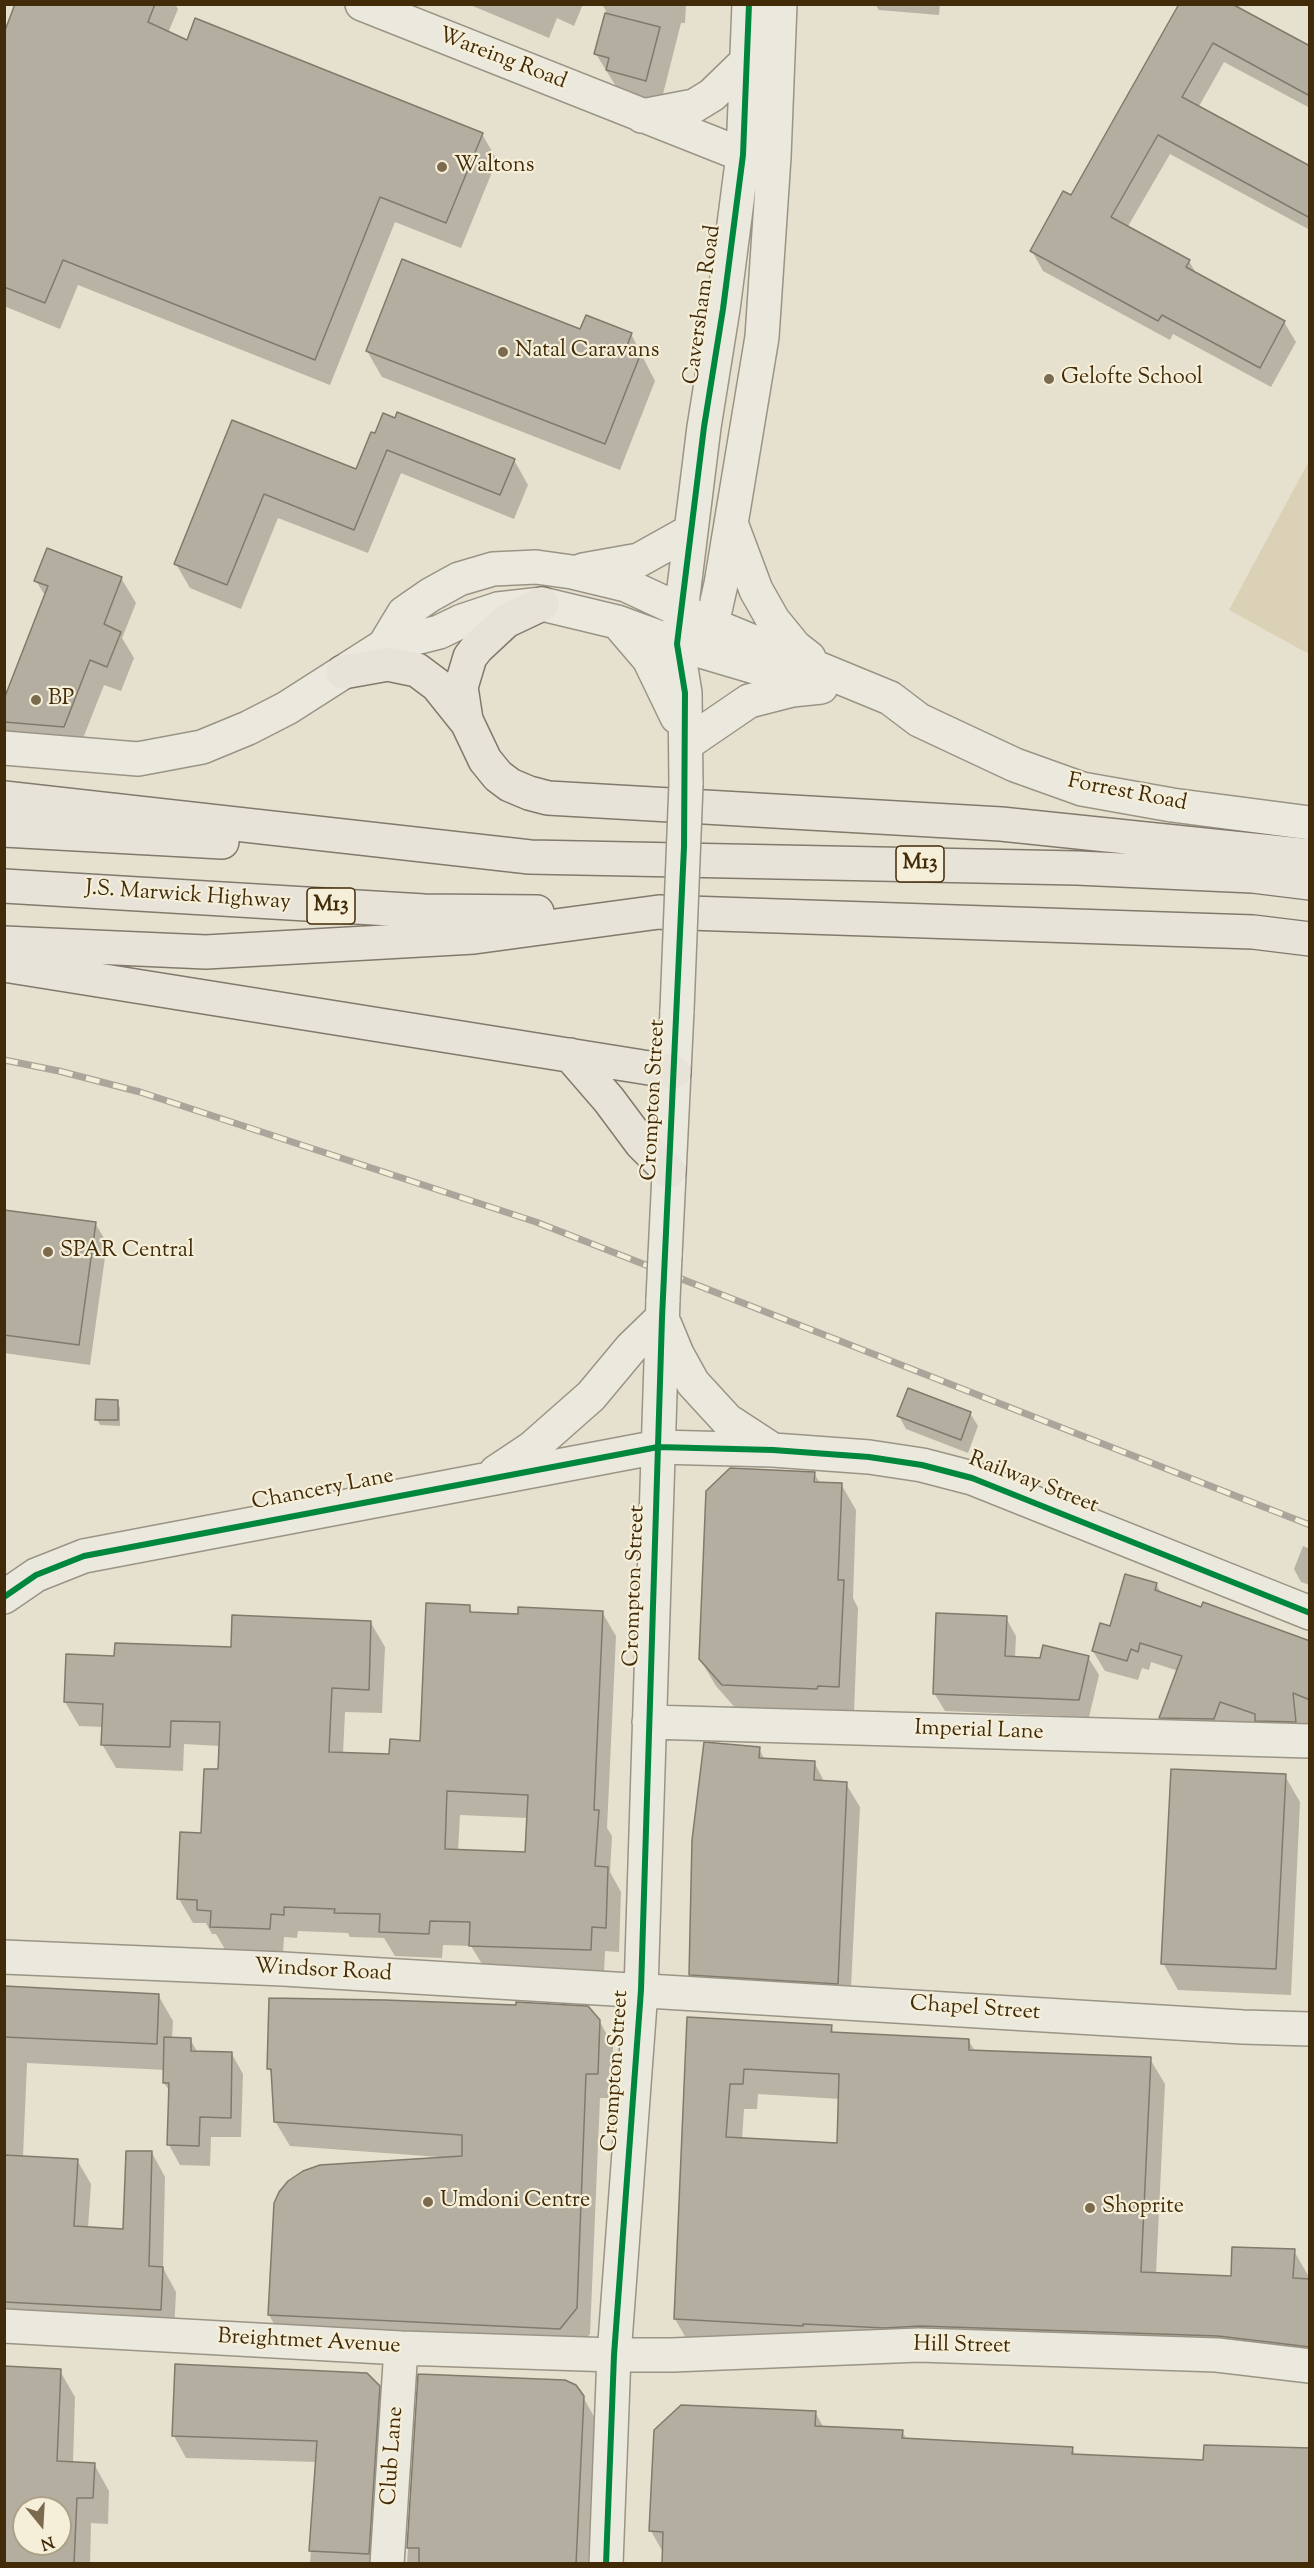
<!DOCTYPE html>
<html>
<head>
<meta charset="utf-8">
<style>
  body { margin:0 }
  #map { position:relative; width:1314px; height:2568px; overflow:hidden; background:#e6e0ce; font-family:"Sorts Mill Goudy",serif }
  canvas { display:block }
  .frame { position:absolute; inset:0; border:6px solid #422b08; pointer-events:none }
  .north { position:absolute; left:12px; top:2496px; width:60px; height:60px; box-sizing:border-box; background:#f5eed8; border:2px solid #ada085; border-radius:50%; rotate:162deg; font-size:16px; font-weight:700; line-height:24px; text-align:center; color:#422b08 }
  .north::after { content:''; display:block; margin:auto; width:21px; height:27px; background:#7b6a4d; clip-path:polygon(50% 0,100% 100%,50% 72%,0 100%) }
</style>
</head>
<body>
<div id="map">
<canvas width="1314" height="2568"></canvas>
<div class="frame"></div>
<div class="north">N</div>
</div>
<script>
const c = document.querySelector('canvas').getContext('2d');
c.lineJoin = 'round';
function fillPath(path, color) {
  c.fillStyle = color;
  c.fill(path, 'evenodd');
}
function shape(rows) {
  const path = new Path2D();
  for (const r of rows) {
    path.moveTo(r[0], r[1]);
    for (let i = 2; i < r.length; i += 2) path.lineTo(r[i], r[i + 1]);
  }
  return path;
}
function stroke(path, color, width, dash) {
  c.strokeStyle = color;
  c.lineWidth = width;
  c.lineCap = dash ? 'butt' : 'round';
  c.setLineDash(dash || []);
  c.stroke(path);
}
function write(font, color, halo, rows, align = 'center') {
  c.font = font + ' "Sorts Mill Goudy",serif';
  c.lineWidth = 4.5;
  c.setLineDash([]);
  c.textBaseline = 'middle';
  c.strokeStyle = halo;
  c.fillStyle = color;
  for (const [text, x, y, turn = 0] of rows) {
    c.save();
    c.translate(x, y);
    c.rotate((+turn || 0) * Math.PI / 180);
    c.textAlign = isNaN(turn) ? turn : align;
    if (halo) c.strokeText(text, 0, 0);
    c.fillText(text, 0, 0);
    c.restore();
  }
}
fillPath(shape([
  [1309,461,1310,654,1309,654,1229,610]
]), '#dbd1b6');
fillPath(shape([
  [17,4,175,4,178,9,168,33,187,42,482,134,497,160,461,248,395,222,330,385,78,285,60,329,4,306,4,37],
  [468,4,583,4,574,26,557,18,549,38],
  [602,4,686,4,685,23,681,23,660,106,622,96,596,54,606,11],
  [875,4,940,4,939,15,879,10],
  [1181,4,1310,48,1310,108,1224,62,1198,108,1310,168,1310,230,1170,154,1127,228,1189,261,1197,275,1284,322,1296,342,1271,387,1173,334,1170,340,1043,271,1032,251,1072,197],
  [581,331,631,334,655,381,620,470,382,377,367,351],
  [233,422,357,471,372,434,514,460,528,485,514,519,401,473,368,553,278,518,241,609,190,588,176,564],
  [121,578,136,603,122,638,134,658,121,691,104,685,78,751,4,734,4,703,46,597,36,581],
  [4,1211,95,1223,107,1243,90,1365,4,1353],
  [117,1402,120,1408,120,1426,100,1425,97,1419],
  [970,1413,978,1426,968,1453,906,1429,899,1416],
  [814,1473,820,1483,841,1484,856,1510,853,1598,858,1608,854,1713,738,1711,716,1686,700,1659],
  [1303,1546,1310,1549,1310,1585,1301,1582,1294,1569],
  [1156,1584,1162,1594,1202,1609,1310,1643,1310,1741,1264,1732,1231,1721,1225,1739,1172,1737,1161,1718,1178,1671,1151,1662,1149,1670,1142,1668,1138,1680,1105,1671,1093,1651,1111,1628],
  [469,1607,473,1613,519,1615,602,1612,616,1636,607,1828,612,1836,610,1872,621,1892,619,1952,605,1951,604,1974,485,1969,471,1946,443,1945,442,1958,395,1956,384,1938,350,1937,348,1933,298,1931,297,1938,284,1937,283,1953,226,1951,216,1934,212,1934,206,1923,193,1923,179,1899,202,1835,219,1771,220,1746,184,1744,183,1771,116,1768,102,1744,103,1727,79,1726,65,1702,116,1658,232,1649,371,1623,385,1647,382,1713,345,1712,343,1754,390,1756,421,1743],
  [460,1815,528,1818,526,1854,458,1851],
  [1006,1618,1016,1636,1015,1658,1088,1657,1099,1675,1089,1717,945,1711,934,1693],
  [759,1749,765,1760,814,1762,825,1783,846,1784,860,1807,850,2007,704,1998,690,1974],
  [1285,1776,1300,1802,1291,1995,1178,1990,1163,1963],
  [4,1988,158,1995,173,2021,172,2039,190,2039,198,2053,232,2054,243,2074,241,2137,211,2137,210,2166,180,2165,169,2145,171,2093,164,2083,165,2070,27,2063,23,2157,77,2160,91,2184,88,2228,125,2230,152,2153,165,2177,163,2268,176,2292,174,2333,4,2325],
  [688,2018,831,2026,835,2034,968,2040,975,2051,1150,2059,1165,2084,1156,2274,1232,2278,1294,2251,1309,2277,1310,2371,690,2345,675,2319],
  [758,2094,840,2099,838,2145,742,2140,744,2109,757,2109],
  [599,2020,613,2046,612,2098,600,2098,590,2334,574,2353,283,2339,269,2315,439,2157,290,2146,275,2121,273,2077,269,2069],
  [60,2371,75,2397,73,2463,94,2464,109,2491,108,2524,91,2523,90,2564,4,2564],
  [24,2508,60,2508,60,2544,24,2544],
  [420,2375,583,2397,596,2420,588,2564,407,2564],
  [379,2387,392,2410,382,2564,310,2564,317,2462,186,2458,174,2436],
  [815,2412,824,2428,902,2431,907,2440,1072,2448,1076,2456,1205,2462,664,2554,651,2531]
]), '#0003');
const building = shape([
  [15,4,155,4,148,22,187,40,195,18,483,133,446,223,380,197,315,360,63,260,45,303,4,287,4,33,15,4],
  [1179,4,1232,4,1310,46,1310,96,1213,43,1182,97,1310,166,1310,218,1158,135,1111,217,1190,260,1186,267,1285,321,1260,368,1162,315,1158,321,1030,251,1063,191,1071,195,1179,4],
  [605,13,660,27,646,81,606,70,609,58,594,54,605,13],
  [402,259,580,329,586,315,632,333,626,348,641,353,605,444,366,351,402,259],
  [397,412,515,459,500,495,387,450,354,530,264,494,227,585,174,564,232,420,356,469,371,432,375,433,383,413,395,418,397,412],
  [47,548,122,577,104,624,121,632,107,667,90,660,64,727,4,722,4,699,48,586,34,581,47,548],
  [4,1210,96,1222,79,1345,4,1335,4,1210],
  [908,1388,971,1412,961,1440,897,1416,908,1388],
  [96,1399,118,1400,118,1420,95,1420,96,1399],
  [730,1468,815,1472,814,1482,842,1483,838,1580,844,1580,839,1687,818,1686,817,1689,722,1685,699,1659,706,1491,730,1468],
  [1125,1574,1157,1583,1155,1590,1201,1607,1203,1602,1310,1641,1310,1700,1293,1693,1296,1722,1255,1721,1255,1714,1220,1702,1214,1719,1159,1718,1182,1656,1140,1643,1138,1652,1131,1649,1127,1661,1092,1651,1100,1623,1110,1626,1125,1574],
  [426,1603,470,1605,470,1612,518,1614,518,1607,603,1611,594,1810,599,1810,595,1866,608,1867,606,1928,592,1927,591,1950,469,1946,470,1922,430,1921,429,1934,379,1932,380,1914,334,1913,335,1909,284,1907,284,1915,271,1914,270,1929,210,1927,211,1911,197,1910,197,1900,177,1899,180,1832,201,1833,204,1769,218,1769,220,1722,171,1721,170,1747,101,1745,103,1704,64,1702,66,1654,114,1656,115,1643,231,1647,232,1615,371,1621,369,1690,332,1688,329,1752,389,1754,390,1739,420,1741,426,1603],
  [447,1791,528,1795,525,1852,445,1849,447,1791],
  [936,1613,1007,1616,1005,1656,1040,1658,1043,1645,1089,1656,1079,1700,933,1694,936,1613],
  [704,1742,760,1747,759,1758,815,1761,814,1780,847,1782,838,1984,689,1975,692,1840,704,1742],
  [1171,1769,1286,1774,1276,1969,1161,1964,1171,1769],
  [4,1986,159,1994,157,2044,4,2037,4,1986],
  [269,1998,385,2000,516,2005,516,2002,588,2006,600,2020,598,2074,586,2074,577,2308,560,2329,268,2315,274,2203,279,2192,288,2181,303,2171,320,2165,462,2156,462,2135,274,2122,271,2069,267,2069,269,1998],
  [687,2017,832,2025,831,2032,969,2039,969,2050,1151,2057,1141,2272,1231,2276,1232,2247,1295,2249,1293,2278,1310,2279,1310,2347,1218,2336,920,2326,885,2328,803,2324,803,2326,674,2319,687,2017],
  [744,2069,839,2074,837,2143,726,2137,730,2084,743,2084,744,2069],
  [164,2037,191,2038,191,2051,232,2052,231,2118,200,2117,199,2146,167,2145,169,2083,163,2083,164,2037],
  [126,2151,152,2151,149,2266,163,2267,161,2310,4,2302,4,2155,78,2159,74,2226,123,2229,126,2151],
  [175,2364,367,2373,380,2386,369,2554,309,2551,317,2441,172,2436,175,2364],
  [4,2366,61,2369,57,2461,95,2463,93,2498,77,2498,74,2564,4,2564,4,2366],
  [24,2508,60,2508,60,2544,24,2544,24,2508],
  [418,2374,565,2380,576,2385,584,2396,576,2564,419,2564,419,2548,407,2548,418,2374],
  [681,2405,816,2411,815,2426,903,2430,902,2438,1073,2447,1072,2454,1203,2460,1204,2445,1310,2448,1310,2564,662,2564,663,2532,649,2531,654,2430,681,2405]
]);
fillPath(building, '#b4aea0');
stroke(building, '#817a6c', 1.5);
const minor = shape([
  [362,4,743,155,763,157],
  [642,116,694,106,712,95,746,62],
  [731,523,756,590,773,620,795,647,809,658],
  [583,570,639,560,691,531],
  [619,624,649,659,677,717],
  [384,646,404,613,430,595,459,579,493,569,536,567,572,572,626,585,710,624,890,698,919,720,1015,765,1082,789,1172,805,1310,823],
  [707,646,721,584,762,337,774,157,780,4],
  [686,744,749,701,792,690,821,687],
  [4,748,138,759,202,747,248,728,287,708,384,646,439,632,462,621,498,609,542,604,617,622,677,644,785,676],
  [686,784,685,693,677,644,704,427,723,309,743,155,749,4],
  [665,1256,677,1010],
  [665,1325,677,1354,693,1383,727,1420,773,1450],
  [496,1472,532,1448,591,1396,631,1348,662,1318],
  [4,1597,36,1575,84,1556,658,1447,773,1450,869,1457,922,1465,972,1478,1310,1613],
  [649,1722,1310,1741],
  [4,1957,283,1969,1243,2027,1310,2029],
  [4,2326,401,2348,614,2355,672,2355,919,2345,1217,2355,1310,2366],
  [387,2564,401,2348],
  [606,2564,614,2355,641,1990,663,1299]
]);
const highway = shape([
  [542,604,506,621,477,648,470,657,461,687,466,720,485,760,498,776,510,785,529,793,548,798,1001,824,1310,856],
  [343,672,388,664,417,670,437,685,465,720],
  [4,798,530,857,1077,868,1253,876,1310,883],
  [4,830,222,842],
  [4,886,424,911,537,912],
  [4,943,206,952,474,937,659,912,1253,932,1310,939],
  [4,965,674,1072],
  [570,1055,609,1100,641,1143,669,1171]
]);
stroke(minor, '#9a9485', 36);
stroke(highway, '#817a6c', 36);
stroke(minor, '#ebe8de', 33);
stroke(highway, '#e8e3d9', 33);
const rail = shape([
  [4,1060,59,1071,140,1092,536,1222,1310,1525]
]);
stroke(rail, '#aaa59b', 7);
stroke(rail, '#f5eed8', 4.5, [14]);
const minorBridge = shape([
  [677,1010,686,784],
  [663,1299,665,1256]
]);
stroke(minorBridge, '#9a9485', 36, []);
stroke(minorBridge, '#ebe8de', 33);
stroke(shape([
  [4,1597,36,1575,84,1556,658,1447,773,1450,869,1457,922,1465,972,1478,1310,1613],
  [606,2564,614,2355,641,1990,662,1318,684,847,685,693,677,644,704,427,723,309,743,155,749,4]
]), '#00873e', 6);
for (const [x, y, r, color] of [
  [442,167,6,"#7b6a4d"],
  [503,352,6,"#7b6a4d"],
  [1049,379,6,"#7b6a4d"],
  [36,700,6,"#7b6a4d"],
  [48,1252,6,"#7b6a4d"],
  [428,2202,6,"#7b6a4d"],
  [1090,2208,6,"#7b6a4d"]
]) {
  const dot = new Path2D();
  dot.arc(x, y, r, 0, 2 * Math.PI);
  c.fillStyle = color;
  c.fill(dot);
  stroke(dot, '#f5eed8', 2);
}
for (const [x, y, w] of [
  [920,864,48],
  [331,906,48]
]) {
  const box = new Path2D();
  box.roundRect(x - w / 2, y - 18, w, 36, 4.5);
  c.fillStyle = '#f5eed8';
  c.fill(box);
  stroke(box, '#422b08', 1.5);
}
write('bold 21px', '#422b08', null, [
  ["M13",920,864],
  ["M13",331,906]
]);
write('22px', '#422b08', '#f5eed8', [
  ["Wareing Road",502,60,21],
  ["Caversham Road",704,305,-82],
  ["Forrest Road",1127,794,11],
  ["J.S. Marwick Highway",188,897,4],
  ["Crompton Street",655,1100,-87],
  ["Railway Street",1033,1484,21],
  ["Chancery Lane",323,1491,-11],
  ["Crompton Street",636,1586,-88],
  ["Imperial Lane",979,1732,2],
  ["Windsor Road",323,1972,3],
  ["Chapel Street",975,2010,4],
  ["Crompton Street",617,2071,-86],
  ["Breightmet Avenue",309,2343,3],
  ["Hill Street",962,2347,1],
  ["Club Lane",394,2456,-86]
]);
write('22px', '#422b08', '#f5eed8', [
  ["Waltons",454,167],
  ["Natal Caravans",515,352],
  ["Gelofte School",1061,379],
  ["BP",48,700],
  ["SPAR Central",60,1252],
  ["Umdoni Centre",440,2202],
  ["Shoprite",1102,2208]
], 'left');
</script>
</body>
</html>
